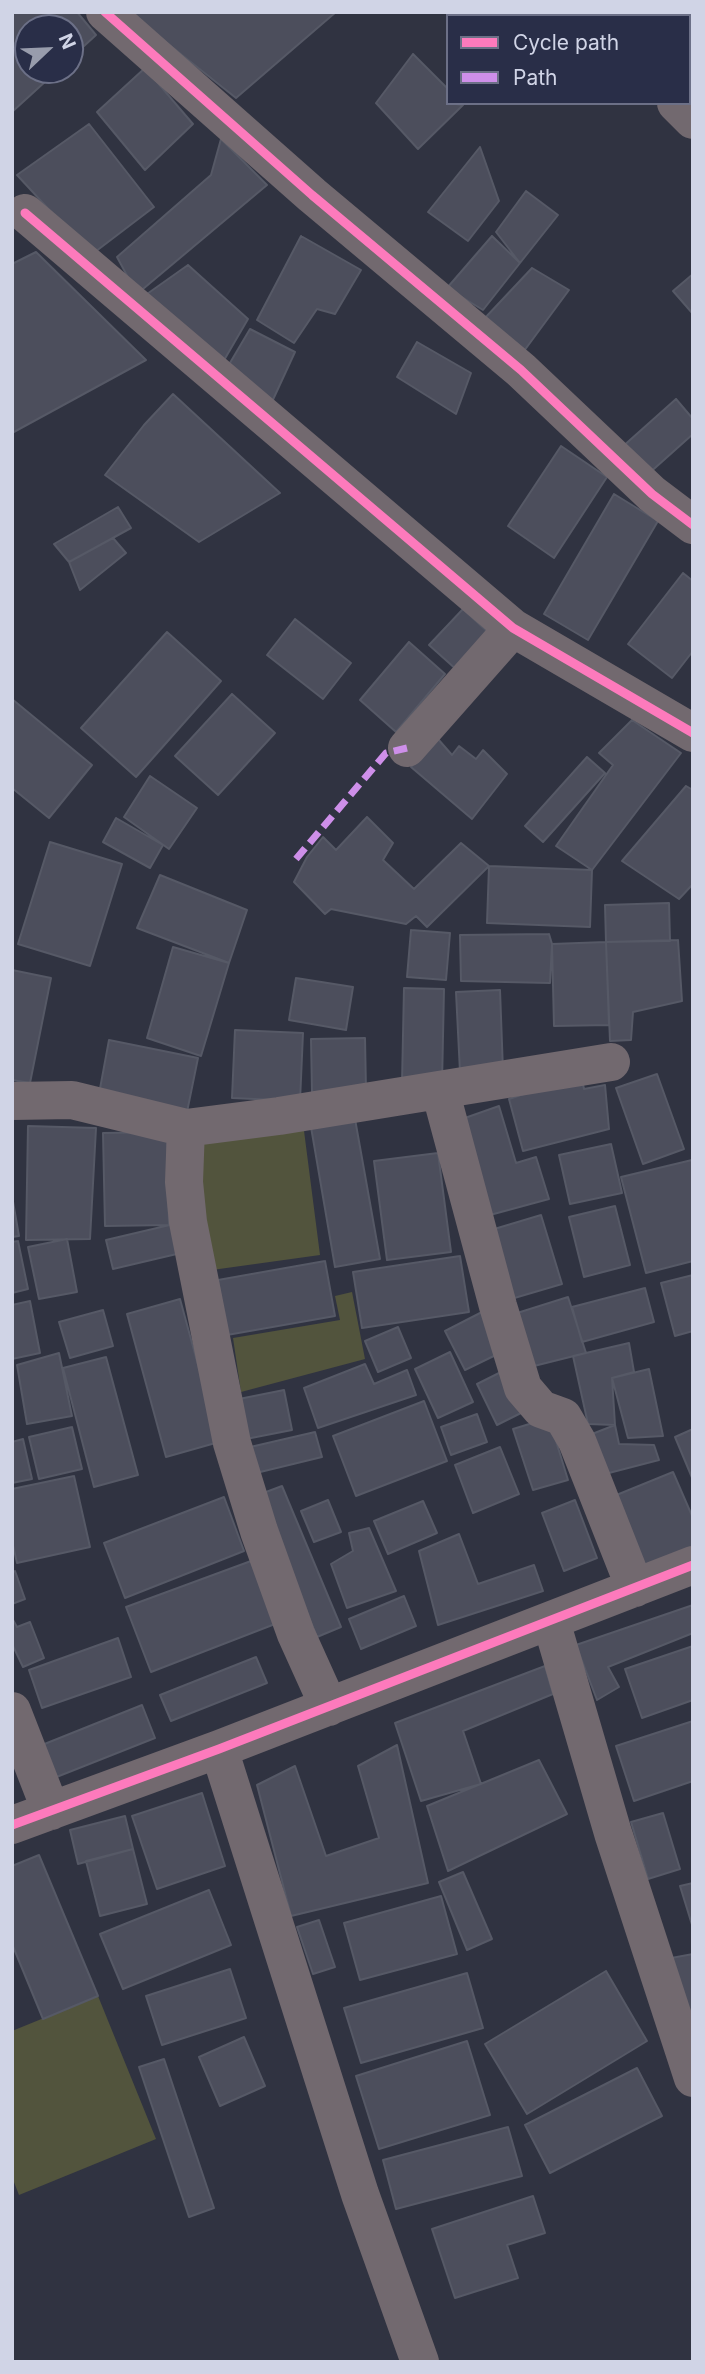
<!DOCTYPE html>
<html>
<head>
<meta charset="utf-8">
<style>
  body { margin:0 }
  #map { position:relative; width:705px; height:2374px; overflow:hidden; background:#303341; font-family:Inter,sans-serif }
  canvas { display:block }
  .frame { position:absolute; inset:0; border:14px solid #d0d4e6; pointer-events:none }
  .legend { position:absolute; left:446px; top:14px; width:245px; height:91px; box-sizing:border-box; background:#292e48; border:2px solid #6c7087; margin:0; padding:9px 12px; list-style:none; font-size:21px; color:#d0d4e6 }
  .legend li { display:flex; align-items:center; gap:14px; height:35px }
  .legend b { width:35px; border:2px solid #6c7087 }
  .north { position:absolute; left:14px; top:14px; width:70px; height:70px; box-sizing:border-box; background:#292e48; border:2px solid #6c7087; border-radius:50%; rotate:67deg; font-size:19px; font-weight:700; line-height:28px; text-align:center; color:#d0d4e6 }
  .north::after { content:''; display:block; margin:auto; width:24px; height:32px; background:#989cac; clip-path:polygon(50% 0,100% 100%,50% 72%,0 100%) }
</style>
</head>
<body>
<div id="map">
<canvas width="705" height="2374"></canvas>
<div class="frame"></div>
<ul class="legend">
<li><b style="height:9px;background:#fd7abc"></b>Cycle path</li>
<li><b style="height:9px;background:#ce8fe9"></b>Path</li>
</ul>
<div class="north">N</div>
</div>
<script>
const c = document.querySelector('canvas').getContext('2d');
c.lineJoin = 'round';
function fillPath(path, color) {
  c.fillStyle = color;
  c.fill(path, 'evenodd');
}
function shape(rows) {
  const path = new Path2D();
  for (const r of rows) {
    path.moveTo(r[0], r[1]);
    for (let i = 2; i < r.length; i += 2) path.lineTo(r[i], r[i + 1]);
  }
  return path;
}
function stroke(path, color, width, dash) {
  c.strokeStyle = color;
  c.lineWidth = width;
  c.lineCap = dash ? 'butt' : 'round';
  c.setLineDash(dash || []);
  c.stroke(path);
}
fillPath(shape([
  [303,1123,320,1255,212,1270,195,1138],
  [352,1292,365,1359,241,1392,233,1338,340,1320,335,1296],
  [98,1996,156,2139,19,2195,12,2177,12,2031]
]), '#52543d');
const building = shape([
  [12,12,77,12,96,35,70,59,70,28,28,28,28,70,58,70,12,112,12,12],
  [128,12,336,12,236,98,128,12],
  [413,54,448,89,448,103,463,105,418,149,376,103,413,54],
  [145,68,193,124,145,170,97,112,145,68],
  [89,124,154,207,91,255,17,175,89,124],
  [221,139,267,185,137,294,117,257,211,175,221,139],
  [480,147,499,201,468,241,428,212,480,147],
  [526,191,558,215,520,263,496,232,526,191],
  [301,236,361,270,335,314,317,309,294,343,257,320,301,236],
  [492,236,520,263,483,310,447,288,492,236],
  [36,252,146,360,12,433,12,264,36,252],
  [188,265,248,319,223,362,147,294,188,265],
  [532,268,569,290,524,351,484,319,532,268],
  [693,274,693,314,673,291,693,274],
  [250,329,295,352,271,404,224,373,250,329],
  [417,342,471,373,456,414,397,377,417,342],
  [173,394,280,493,199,542,105,475,144,425,173,394],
  [676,399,693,419,693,434,646,476,621,448,676,399],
  [561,446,607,477,554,558,508,526,561,446],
  [614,494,658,521,588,640,544,614,614,494],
  [118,507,131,528,69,562,54,544,118,507],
  [113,538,126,553,80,590,69,562,113,538],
  [683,573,693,581,693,651,672,678,628,644,683,573],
  [463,609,491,635,458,671,429,645,463,609],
  [295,619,351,663,323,699,267,655,295,619],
  [167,632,221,681,136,777,81,728,167,632],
  [409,642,445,674,396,732,360,700,409,642],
  [232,694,275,733,218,795,175,756,232,694],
  [12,699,92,765,49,818,12,788,12,699],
  [632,720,681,753,592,870,556,846,613,765,599,753,632,720],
  [438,739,452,755,459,746,476,759,483,750,507,774,472,819,411,767,438,739],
  [587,757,605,773,543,842,525,826,587,757],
  [150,776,197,808,169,849,124,817,150,776],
  [686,786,693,790,693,884,679,899,622,861,686,786],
  [367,817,393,843,383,860,414,889,461,843,489,866,427,927,416,916,406,924,331,909,325,914,294,882,307,857,323,837,336,850,367,817],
  [116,818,163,845,150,868,103,842,116,818],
  [50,842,122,864,90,966,18,944,50,842],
  [489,866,592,870,590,927,487,923,489,866],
  [160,875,247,910,229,963,137,928,160,875],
  [669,903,670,941,606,942,605,905,669,903],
  [411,930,450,933,446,980,407,977,411,930],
  [549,934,552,944,550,983,461,981,460,935,549,934],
  [678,940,682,1001,633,1012,631,1040,610,1041,606,942,678,940],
  [606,942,609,1025,554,1026,552,944,606,942],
  [173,947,229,963,201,1056,147,1038,173,947],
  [12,970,51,978,30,1083,12,1080,12,970],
  [296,978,353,987,346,1030,289,1020,296,978],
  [404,988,444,989,442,1084,402,1083,404,988],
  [500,990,503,1071,460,1072,456,992,500,990],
  [235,1030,303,1033,300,1101,232,1098,235,1030],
  [365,1038,366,1091,312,1092,311,1039,365,1038],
  [109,1040,198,1058,187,1112,99,1094,109,1040],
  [657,1074,684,1149,643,1164,616,1088,657,1074],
  [581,1075,584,1089,605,1085,609,1129,523,1151,509,1099,581,1075],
  [499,1106,516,1163,536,1157,549,1199,490,1215,462,1119,499,1106],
  [355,1119,380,1259,335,1267,311,1127,355,1119],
  [28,1126,96,1128,90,1239,26,1240,28,1126],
  [167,1132,169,1225,105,1226,103,1133,167,1132],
  [611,1144,622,1193,570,1204,559,1155,611,1144],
  [438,1153,451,1252,387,1260,374,1161,438,1153],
  [692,1160,693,1261,646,1273,621,1177,692,1160],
  [12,1196,19,1236,12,1237,12,1196],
  [615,1206,630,1265,584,1277,569,1217,615,1206],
  [541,1215,562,1284,511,1299,491,1230,541,1215],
  [174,1224,181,1253,113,1269,106,1240,174,1224],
  [67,1239,77,1292,39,1299,28,1247,67,1239],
  [18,1241,28,1289,12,1293,12,1242,18,1241],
  [460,1256,469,1312,362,1328,353,1272,460,1256],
  [325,1261,335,1316,227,1335,218,1280,325,1261],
  [693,1275,693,1331,675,1336,661,1283,693,1275],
  [645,1288,654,1322,582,1342,572,1307,645,1288],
  [568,1297,586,1353,530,1367,514,1314,568,1297],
  [180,1299,219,1442,166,1457,127,1314,180,1299],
  [30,1301,40,1353,12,1359,12,1305,30,1301],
  [103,1310,113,1346,70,1358,59,1322,103,1310],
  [482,1312,502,1352,465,1370,445,1331,482,1312],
  [398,1327,411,1358,378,1372,365,1341,398,1327],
  [629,1343,634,1372,612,1378,615,1425,588,1424,573,1356,629,1343],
  [450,1352,473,1402,438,1418,415,1369,450,1352],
  [59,1353,72,1416,27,1424,17,1365,59,1353],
  [106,1357,138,1475,94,1487,63,1368,106,1357],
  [365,1364,374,1384,407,1370,416,1395,318,1428,304,1388,365,1364],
  [649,1369,663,1436,628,1438,612,1378,649,1369],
  [501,1372,521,1413,497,1425,477,1384,501,1372],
  [284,1390,292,1430,241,1440,234,1400,284,1390],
  [424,1401,447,1461,356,1496,333,1436,424,1401],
  [477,1414,487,1442,451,1455,441,1427,477,1414],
  [549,1418,568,1480,533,1490,513,1429,549,1418],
  [615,1425,619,1444,654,1445,659,1460,605,1474,587,1436,615,1425],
  [72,1427,82,1469,39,1479,29,1437,72,1427],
  [693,1429,693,1480,675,1437,693,1429],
  [315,1432,322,1457,252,1474,246,1448,315,1432],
  [23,1439,32,1479,12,1483,12,1442,23,1439],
  [500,1447,519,1494,473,1513,455,1465,500,1447],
  [673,1472,693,1518,693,1547,643,1567,614,1496,673,1472],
  [74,1476,90,1547,17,1563,12,1541,12,1489,74,1476],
  [282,1486,341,1627,317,1637,258,1495,282,1486],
  [224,1497,244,1551,125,1598,104,1543,224,1497],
  [328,1500,341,1532,314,1542,301,1511,328,1500],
  [575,1500,597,1558,564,1571,542,1513,575,1500],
  [423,1501,437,1533,388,1554,374,1521,423,1501],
  [369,1528,396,1591,347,1608,331,1564,353,1551,349,1533,369,1528],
  [459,1534,478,1584,534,1565,543,1591,438,1625,419,1551,459,1534],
  [251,1561,275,1624,151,1672,126,1607,251,1561],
  [15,1571,25,1599,12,1604,12,1573,15,1571],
  [404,1596,416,1626,361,1649,349,1619,404,1596],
  [693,1605,693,1633,608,1667,619,1687,597,1700,576,1645,693,1605],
  [12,1618,17,1627,30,1622,44,1658,23,1667,12,1644,12,1618],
  [118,1638,131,1677,42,1708,29,1670,118,1638],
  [693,1646,693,1700,642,1718,625,1669,693,1646],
  [256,1657,267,1683,171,1721,160,1695,256,1657],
  [545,1666,553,1694,463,1731,481,1784,421,1801,395,1723,545,1666],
  [142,1705,155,1738,54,1778,42,1745,142,1705],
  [693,1721,693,1781,634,1801,616,1746,693,1721],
  [397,1745,428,1883,291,1916,257,1785,295,1766,326,1856,379,1838,358,1766,397,1745],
  [539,1760,567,1814,448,1871,427,1806,539,1760],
  [202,1793,225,1866,157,1889,132,1816,202,1793],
  [663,1813,680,1869,648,1879,631,1822,663,1813],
  [125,1816,133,1849,78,1864,70,1830,125,1816],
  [133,1849,147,1904,100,1916,86,1861,133,1849],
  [39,1855,98,1996,43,2019,12,1944,12,1866,39,1855],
  [463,1872,492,1939,467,1950,439,1882,463,1872],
  [693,1883,693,1928,680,1886,693,1883],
  [209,1890,231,1945,123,1989,100,1934,209,1890],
  [441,1896,457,1954,360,1980,344,1923,441,1896],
  [319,1920,335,1967,313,1974,297,1927,319,1920],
  [693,1954,693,2031,666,1959,693,1954],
  [230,1969,246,2018,162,2045,146,1996,230,1969],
  [606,1971,647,2041,527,2114,485,2044,606,1971],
  [467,1973,483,2028,361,2063,344,2008,467,1973],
  [244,2037,265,2086,220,2106,199,2057,244,2037],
  [467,2041,490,2115,379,2149,356,2076,467,2041],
  [164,2059,214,2208,189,2217,139,2067,164,2059],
  [637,2068,662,2116,550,2173,525,2125,637,2068],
  [508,2127,522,2176,396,2209,383,2160,508,2127],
  [533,2196,545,2233,507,2245,518,2278,455,2298,432,2229,533,2196]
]);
fillPath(building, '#4c4e5c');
stroke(building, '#565966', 2);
stroke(shape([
  [105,12,312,195,521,370,652,494,693,525],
  [609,12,610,16],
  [676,103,693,120],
  [25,213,513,628,693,733],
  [407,748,513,628],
  [440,1090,498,1306,523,1388,541,1409,563,1417,577,1441,635,1588],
  [12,1101,72,1100,186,1128,279,1116,611,1062],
  [186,1128,184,1182,188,1222,232,1443,259,1531,296,1634,329,1707],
  [551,1621,613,1833,693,2078],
  [12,1711,51,1811],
  [219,1749,360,2194,420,2362],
  [12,1825,219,1749,693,1565]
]), '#72696f', 38);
stroke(shape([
  [296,859,386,753,407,748]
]), '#ce8fe9', 7, [14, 7]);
stroke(shape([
  [105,12,312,195,521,370,652,494,693,525],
  [25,213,513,628,693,733],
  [12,1825,219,1749,693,1565]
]), '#fd7abc', 9);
</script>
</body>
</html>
